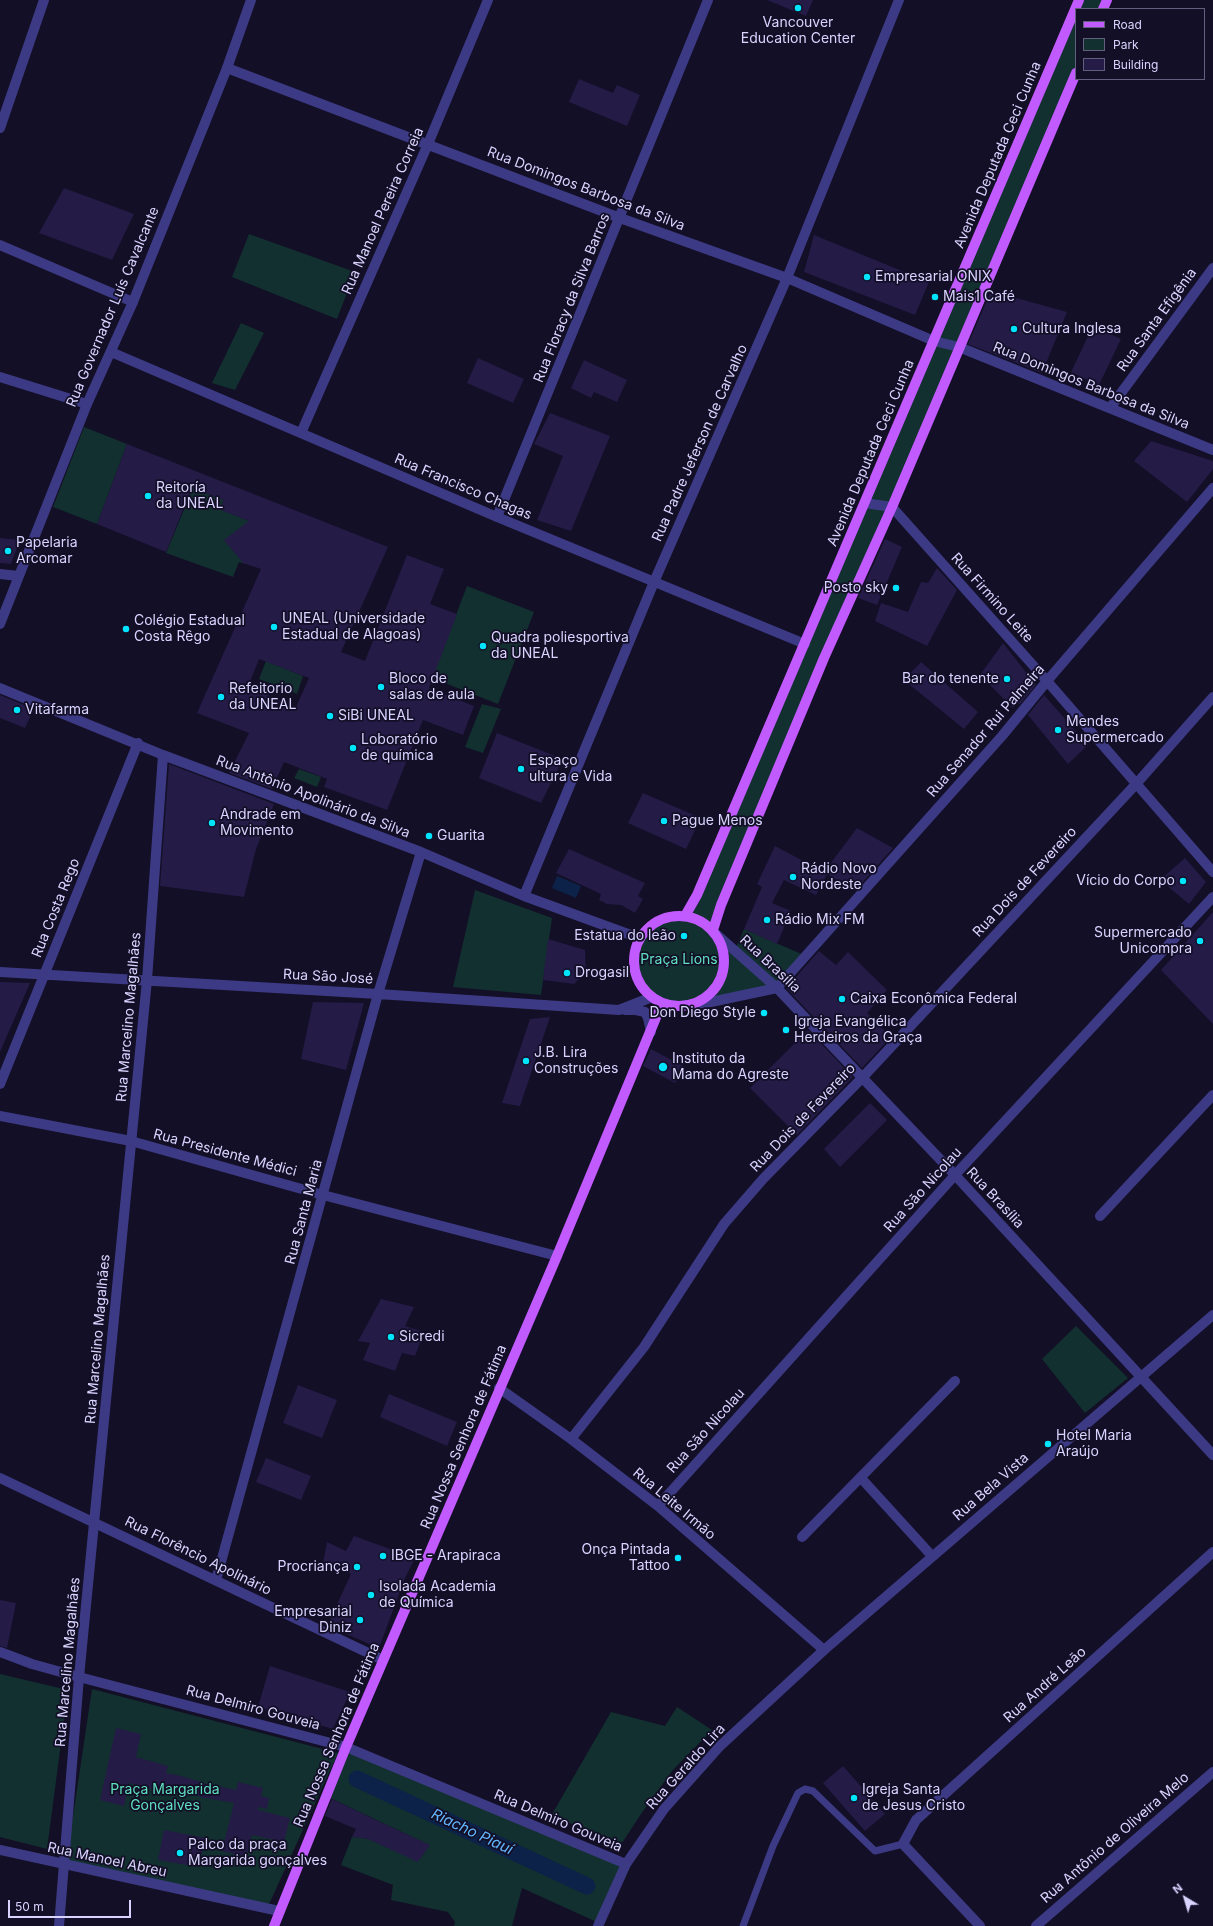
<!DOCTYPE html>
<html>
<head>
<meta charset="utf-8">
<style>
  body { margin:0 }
  #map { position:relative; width:1213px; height:1926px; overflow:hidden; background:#130f26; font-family:Inter,sans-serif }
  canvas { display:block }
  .legend { position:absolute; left:1075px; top:8px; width:130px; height:72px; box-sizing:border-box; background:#130f26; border:1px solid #625e7d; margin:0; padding:5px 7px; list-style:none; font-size:12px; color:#d9d4ff }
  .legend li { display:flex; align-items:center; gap:8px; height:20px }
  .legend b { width:20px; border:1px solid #625e7d }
  .north { position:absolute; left:1165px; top:1878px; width:40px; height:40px; -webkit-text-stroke:3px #130f26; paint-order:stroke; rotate:322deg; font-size:11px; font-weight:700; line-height:16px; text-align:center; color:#d9d4ff }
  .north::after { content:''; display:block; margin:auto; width:14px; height:18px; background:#d9d4ff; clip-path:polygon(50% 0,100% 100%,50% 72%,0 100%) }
  .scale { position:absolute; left:8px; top:1900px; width:123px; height:18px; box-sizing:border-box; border:2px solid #d9d4ff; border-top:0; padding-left:5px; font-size:12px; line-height:14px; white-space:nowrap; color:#d9d4ff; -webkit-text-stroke:3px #130f26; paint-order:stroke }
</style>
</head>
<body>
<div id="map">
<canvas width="1213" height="1926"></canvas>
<ul class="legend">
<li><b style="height:5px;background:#c25bff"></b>Road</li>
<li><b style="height:11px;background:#12302f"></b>Park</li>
<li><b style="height:11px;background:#241b47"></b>Building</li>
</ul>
<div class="north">N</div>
<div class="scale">50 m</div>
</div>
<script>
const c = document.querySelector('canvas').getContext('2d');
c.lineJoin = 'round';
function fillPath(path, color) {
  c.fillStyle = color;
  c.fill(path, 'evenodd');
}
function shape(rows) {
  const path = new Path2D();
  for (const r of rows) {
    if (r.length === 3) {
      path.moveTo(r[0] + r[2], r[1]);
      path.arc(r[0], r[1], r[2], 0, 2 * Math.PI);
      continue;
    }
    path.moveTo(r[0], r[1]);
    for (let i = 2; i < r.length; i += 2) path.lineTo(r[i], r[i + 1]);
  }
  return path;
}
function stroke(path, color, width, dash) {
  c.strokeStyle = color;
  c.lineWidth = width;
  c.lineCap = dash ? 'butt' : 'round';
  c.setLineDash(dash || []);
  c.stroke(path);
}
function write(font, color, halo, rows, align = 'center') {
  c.font = font + ' Inter,sans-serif';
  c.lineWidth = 3.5;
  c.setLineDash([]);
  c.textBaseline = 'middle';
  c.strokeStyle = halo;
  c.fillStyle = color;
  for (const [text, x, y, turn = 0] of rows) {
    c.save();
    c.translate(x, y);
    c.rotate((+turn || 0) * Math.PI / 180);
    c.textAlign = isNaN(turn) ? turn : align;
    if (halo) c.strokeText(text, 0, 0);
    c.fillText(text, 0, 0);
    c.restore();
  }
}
fillPath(shape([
  [1079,0,1107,0,1103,9,1076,9,1076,73,713,930,735,950,744,929,806,956,777,988,687,1005,673,1006,662,1003,652,997,636,977,633,964,639,938,651,925,667,917,685,916],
  [249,234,355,272,337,319,232,277],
  [241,323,264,333,235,390,212,383],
  [84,427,127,444,97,524,53,507],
  [193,488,224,500,220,509,261,526,245,564,239,562,233,577,166,553],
  [467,586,534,612,498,704,432,678],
  [266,661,303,676,297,694,259,679],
  [482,704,501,709,483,753,465,747],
  [299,769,321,777,317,787,294,778],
  [475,890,552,918,541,995,453,987],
  [1076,1326,1128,1378,1085,1413,1042,1359],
  [0,1674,68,1690,47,1849,0,1837],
  [92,1689,338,1753,265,1913,66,1863],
  [677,1707,712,1730,672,1771,641,1814,622,1843,551,1816,611,1712,665,1726],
  [346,1747,626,1864,599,1923,522,1888,512,1926,454,1926,455,1922,448,1912,391,1900,393,1885,341,1865,352,1837,429,1845,326,1796]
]), '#12302f');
fillPath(shape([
  [557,876,581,886,576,898,552,888]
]), '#0c2248');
stroke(shape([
  [357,1779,587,1886]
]), '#0c2248', 17);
fillPath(shape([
  [767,0,813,0,806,16],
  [579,79,613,93,617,85,640,95,627,126,569,102],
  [64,188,134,214,112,260,39,233],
  [814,235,929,282,915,315,804,272],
  [991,291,1067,312,1042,373,968,344],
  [1093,326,1121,339,1099,385,1071,372],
  [478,358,524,379,513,403,467,383],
  [584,360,627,380,617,402,594,392,591,398,571,388],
  [550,413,610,436,571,531,537,520,563,456,534,444],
  [1151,441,1213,461,1213,469,1187,502,1134,461],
  [127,444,388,547,341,652,365,661,407,555,444,569,430,604,457,614,429,688,474,706,463,735,423,720,387,810,324,787,327,779,284,762,272,789,229,773,249,733,197,713,261,569,243,563,224,540,249,521,219,509,224,500,192,488,166,552,97,524],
  [259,659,309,678,296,707,248,687],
  [0,538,20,540,11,564,0,563],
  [885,539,902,547,877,605,858,598],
  [937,568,957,590,927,646,875,621,881,603,908,612,921,582,928,583],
  [1003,643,1036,685,1019,705,1018,702,1013,708,980,675],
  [921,662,978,712,964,729,904,680],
  [0,695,34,709,25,728,0,718],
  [1044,695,1088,745,1068,764,1028,715],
  [497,733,563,759,541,803,479,778],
  [169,764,274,804,256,849,244,897,160,886],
  [643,793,701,818,686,849,628,823],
  [857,828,893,848,855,891,827,874,816,895,784,880,772,903,791,911,777,944,744,929,762,887,757,884,775,846,824,872],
  [569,849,645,883,638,896,643,899,635,913,621,905,607,904,599,900,601,894,556,873],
  [1185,858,1206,882,1189,904,1160,880],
  [1213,912,1213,1024,1161,970],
  [548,939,585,950,586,972,574,984,543,980],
  [819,951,836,965,848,952,887,990,867,1013,891,1037,862,1068,786,988],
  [0,982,30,983,0,1052],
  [313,1002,364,1003,346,1070,301,1059],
  [550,1017,520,1106,502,1103,530,1019],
  [808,1030,853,1077,797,1135,750,1088],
  [651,1049,685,1067,675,1083,643,1066],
  [870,1103,887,1120,840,1167,824,1149],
  [381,1299,414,1307,405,1326,424,1332,415,1356,402,1353,395,1371,363,1360,370,1343,358,1341],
  [298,1385,337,1400,322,1438,283,1423],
  [389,1394,457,1422,447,1446,380,1417],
  [266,1458,311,1476,301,1500,256,1482],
  [354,1536,415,1558,405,1578,379,1648,327,1626,351,1574,323,1563,327,1542,346,1551],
  [0,1600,16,1603,7,1648,0,1646],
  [270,1666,350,1692,333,1729,258,1707],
  [116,1728,141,1734,136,1757,168,1766,166,1773,181,1776,207,1784,236,1790,238,1782,263,1788,261,1796,269,1798,267,1809,258,1807,258,1810,290,1818,284,1842,252,1835,246,1857,222,1851,234,1803,201,1797,178,1789,162,1786,161,1791,129,1783,124,1806,100,1800],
  [843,1766,885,1814,865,1831,823,1783],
  [332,1799,376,1820,430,1845,418,1862,368,1839,352,1837,356,1829,325,1816],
  [164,1830,206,1838,198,1867,158,1860]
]), '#241b47');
stroke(shape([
  [743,1926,773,1846,798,1793,805,1789,813,1791,875,1851,903,1844]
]), '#3d3a85', 7);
stroke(shape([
  [227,68,620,218,787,278,934,341,959,347,1213,450],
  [0,128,44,0],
  [0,245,133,302],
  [111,352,497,517,805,644],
  [0,377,87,404],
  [1110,408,1213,268],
  [301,433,428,144,488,0],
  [865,503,892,507,1047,681,1213,872],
  [497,517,708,0],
  [0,574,18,576],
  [0,688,163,755,421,852,524,896,639,938],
  [524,896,654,582,787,278,899,0],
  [716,934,777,988,795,1007,955,1175,1213,1455],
  [0,972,378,994,619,1010,652,997],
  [777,988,1002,736,1047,681,1213,488],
  [687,1005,711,1002,777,988],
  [625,1010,636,1010,645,1012,648,1018,651,1032],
  [0,1084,138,743],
  [0,1116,131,1141,323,1195,557,1256],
  [1100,1216,1213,1095],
  [499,1388,571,1439,658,1506,824,1650],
  [571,1439,644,1347,724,1224,763,1179,862,1078,1137,783,1213,697],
  [0,1478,383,1660],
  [861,1478,932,1556],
  [658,1506,955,1175,1213,897],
  [802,1537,955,1381],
  [216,1580,378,994,421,852],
  [59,1926,79,1677,147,980,163,755],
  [980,1926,903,1844,916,1820,1213,1552],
  [1036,1926,1213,1772]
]), '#3d3a85', 10);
stroke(shape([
  [0,624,87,404,133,302,227,68,251,0],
  [0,1652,32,1664,79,1677,346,1747,626,1864],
  [0,1850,279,1911],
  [598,1926,626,1864,664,1809,720,1746,824,1650,1213,1315]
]), '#3d3a85', 10);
stroke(shape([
  [1103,9,1107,0],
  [685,916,697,895,1079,0],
  [679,961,45],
  [713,930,721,905,824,658,892,507,1076,73],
  [274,1926,346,1747,557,1256,662,1003]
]), '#c25bff', 10);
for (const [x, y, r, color] of [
  [798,8,4,"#00e5ff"],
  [867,277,4,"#00e5ff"],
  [935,297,4,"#00e5ff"],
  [1014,329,4,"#00e5ff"],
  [148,496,4,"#00e5ff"],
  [8,551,4,"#00e5ff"],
  [896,588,4,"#00e5ff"],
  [274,627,4,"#00e5ff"],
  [126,629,4,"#00e5ff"],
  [483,646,4,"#00e5ff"],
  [1007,679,4,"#00e5ff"],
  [381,687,4,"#00e5ff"],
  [221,697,4,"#00e5ff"],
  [17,710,4,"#00e5ff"],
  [330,716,4,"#00e5ff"],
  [1058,730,4,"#00e5ff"],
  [353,748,4,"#00e5ff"],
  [521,769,4,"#00e5ff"],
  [664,821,4,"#00e5ff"],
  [212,823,4,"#00e5ff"],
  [429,836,4,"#00e5ff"],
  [793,877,4,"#00e5ff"],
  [1183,881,4,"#00e5ff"],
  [767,920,4,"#00e5ff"],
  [684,936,4,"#00e5ff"],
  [1200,941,4,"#00e5ff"],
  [567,973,4,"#00e5ff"],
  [842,999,4,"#00e5ff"],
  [764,1013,4,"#00e5ff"],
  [786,1030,4,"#00e5ff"],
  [526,1061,4,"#00e5ff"],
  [663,1067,5,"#00e5ff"],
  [391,1337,4,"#00e5ff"],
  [1048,1444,4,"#00e5ff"],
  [383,1556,4,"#00e5ff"],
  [678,1558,4,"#00e5ff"],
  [357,1567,4,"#00e5ff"],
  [371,1595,4,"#00e5ff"],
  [360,1620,4,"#00e5ff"],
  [854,1798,4,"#00e5ff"],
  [180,1853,4,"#00e5ff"]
]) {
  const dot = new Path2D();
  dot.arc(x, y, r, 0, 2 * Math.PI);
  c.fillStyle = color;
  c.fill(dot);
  stroke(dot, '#130f26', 1.5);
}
write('14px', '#d9d4ff', '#130f26', [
  ["Vancouver",798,23,"center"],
  ["Education Center",798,39,"center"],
  ["Empresarial ONIX",875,277],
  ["Mais1 Café",943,297],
  ["Cultura Inglesa",1022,329],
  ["Reitoría",156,488],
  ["da UNEAL",156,504],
  ["Papelaria",16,543],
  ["Arcomar",16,559],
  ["Posto sky",888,588,"right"],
  ["UNEAL (Universidade",282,619],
  ["Estadual de Alagoas)",282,635],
  ["Colégio Estadual",134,621],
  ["Costa Rêgo",134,637],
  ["Quadra poliesportiva",491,638],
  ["da UNEAL",491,654],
  ["Bloco de",389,679],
  ["salas de aula",389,695],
  ["Bar do tenente",999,679,"right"],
  ["Refeitorio",229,689],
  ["da UNEAL",229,705],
  ["Vitafarma",25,710],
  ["SiBi UNEAL",338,716],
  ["Mendes",1066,722],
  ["Supermercado",1066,738],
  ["Loboratório",361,740],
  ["de química",361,756],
  ["Espaço",529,761],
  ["ultura e Vida",529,777],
  ["Andrade em",220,815],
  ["Movimento",220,831],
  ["Pague Menos",672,821],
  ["Guarita",437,836],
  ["Rádio Novo",801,869],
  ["Nordeste",801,885],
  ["Vício do Corpo",1175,881,"right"],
  ["Rádio Mix FM",775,920],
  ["Supermercado",1192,933,"right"],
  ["Unicompra",1192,949,"right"],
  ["Estatua do leão",676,936,"right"],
  ["Drogasil",575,973],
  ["Caixa Econômica Federal",850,999],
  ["Don Diego Style",756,1013,"right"],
  ["Igreja Evangélica",794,1022],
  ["Herdeiros da Graça",794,1038],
  ["J.B. Lira",534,1053],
  ["Construções",534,1069],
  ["Instituto da",672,1059],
  ["Mama do Agreste",672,1075],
  ["Sicredi",399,1337],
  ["Hotel Maria",1056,1436],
  ["Araújo",1056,1452],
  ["Onça Pintada",670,1550,"right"],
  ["Tattoo",670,1566,"right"],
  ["IBGE - Arapiraca",391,1556],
  ["Procriança",349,1567,"right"],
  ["Isolada Academia",379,1587],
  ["de Química",379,1603],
  ["Empresarial",352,1612,"right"],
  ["Diniz",352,1628,"right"],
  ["Igreja Santa",862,1790],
  ["de Jesus Cristo",862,1806],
  ["Palco da praça",188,1845],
  ["Margarida gonçalves",188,1861]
], 'left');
write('14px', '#d9d4ff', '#130f26', [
  ["Avenida Deputada Ceci Cunha",998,155,-67],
  ["Rua Domingos Barbosa da Silva",586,189,21],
  ["Rua Manoel Pereira Correia",383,211,-66],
  ["Rua Floracy da Silva Barros",572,298,-68],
  ["Rua Governador Luís Cavalcante",113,307,-67],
  ["Rua Santa Efigênia",1157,320,-54],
  ["Rua Domingos Barbosa da Silva",1091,386,22],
  ["Rua Padre Jeferson de Carvalho",700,443,-66],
  ["Avenida Deputada Ceci Cunha",871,453,-67],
  ["Rua Francisco Chagas",463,487,23],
  ["Rua Firmino Leite",992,598,48],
  ["Rua Senador Rui Palmeira",986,731,-49],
  ["Rua Antônio Apolinário da Silva",313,797,21],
  ["Rua Dois de Fevereiro",1025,882,-47],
  ["Rua Costa Rego",56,908,-68],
  ["Rua Brasília",770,964,43],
  ["Rua São José",328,977,3],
  ["Rua Marcelino Magalhães",129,1017,-85],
  ["Rua Dois de Fevereiro",803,1118,-46],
  ["Rua Presidente Médici",225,1153,15],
  ["Rua São Nicolau",923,1190,-48],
  ["Rua Brasília",995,1198,47],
  ["Rua Santa Maria",304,1212,-75],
  ["Rua Marcelino Magalhães",98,1339,-85],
  ["Rua São Nicolau",706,1431,-48],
  ["Rua Nossa Senhora de Fátima",464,1437,-67],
  ["Rua Bela Vista",991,1487,-41],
  ["Rua Leite Irmão",674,1504,40],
  ["Rua Florêncio Apolinário",198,1556,26],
  ["Rua Marcelino Magalhães",68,1662,-85],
  ["Rua André Leão",1045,1685,-42],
  ["Rua Delmiro Gouveia",253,1708,15],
  ["Rua Nossa Senhora de Fátima",337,1735,-67],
  ["Rua Geraldo Lira",686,1767,-48],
  ["Rua Delmiro Gouveia",558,1821,23],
  ["Rua Antônio de Oliveira Melo",1115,1838,-41],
  ["Rua Manoel Abreu",107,1860,12]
]);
write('14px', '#5fe0c0', '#130f26', [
  ["Praça Lions",679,960],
  ["Praça Margarida",165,1790],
  ["Gonçalves",165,1806]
]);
write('italic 15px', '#62b6ff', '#130f26', [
  ["Riacho Piauí",472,1832,25]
]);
</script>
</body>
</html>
